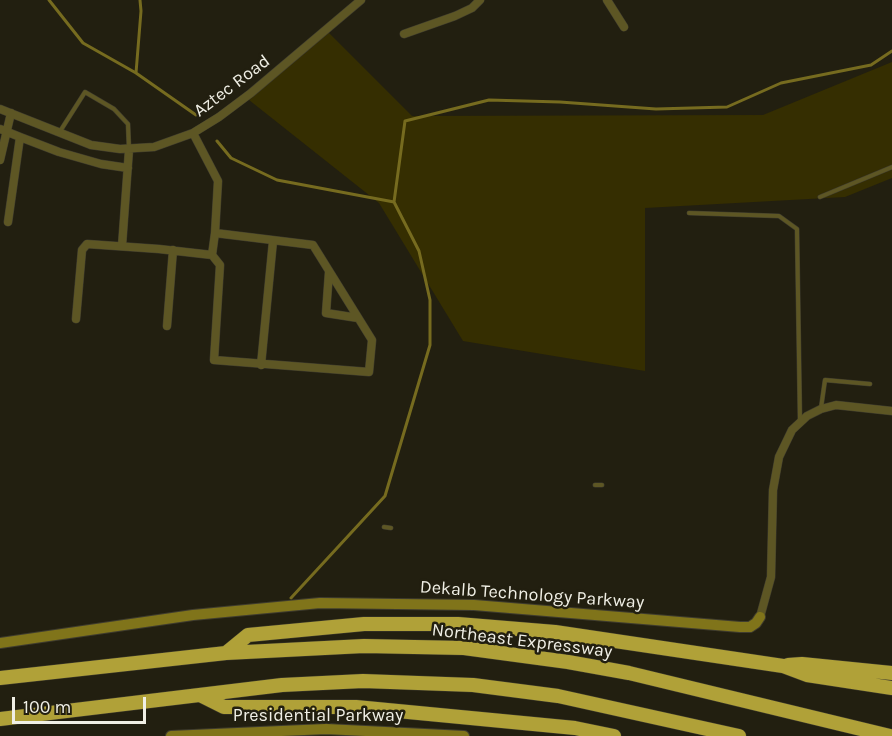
<!DOCTYPE html>
<html>
<head>
<meta charset="utf-8">
<style>
  body { margin:0 }
  #map { position:relative; width:892px; height:736px; overflow:hidden; background:#221f10; font-family:Karla,sans-serif }
  canvas { display:block }
  .scale { position:absolute; left:12px; top:697px; width:134px; height:27px; box-sizing:border-box; border:3px solid #f0efe5; border-top:0; padding-left:8px; font-size:18px; line-height:21px; white-space:nowrap; color:#f0efe5; -webkit-text-stroke:4px #221f10; paint-order:stroke }
</style>
</head>
<body>
<div id="map">
<canvas width="892" height="736"></canvas>
<div class="scale">100 m</div>
</div>
<script>
const c = document.querySelector('canvas').getContext('2d');
c.lineJoin = 'round';
function fillPath(path, color) {
  c.fillStyle = color;
  c.fill(path, 'evenodd');
}
function shape(rows) {
  const path = new Path2D();
  for (const r of rows) {
    path.moveTo(r[0], r[1]);
    for (let i = 2; i < r.length; i += 2) path.lineTo(r[i], r[i + 1]);
  }
  return path;
}
function stroke(path, color, width, dash) {
  c.strokeStyle = color;
  c.lineWidth = width;
  c.lineCap = dash ? 'butt' : 'round';
  c.setLineDash(dash || []);
  c.stroke(path);
}
function write(font, color, halo, rows, align = 'center') {
  c.font = font + ' Karla,sans-serif';
  c.lineWidth = 5;
  c.setLineDash([]);
  c.textBaseline = 'middle';
  c.strokeStyle = halo;
  c.fillStyle = color;
  for (const [text, x, y, turn = 0] of rows) {
    c.save();
    c.translate(x, y);
    c.rotate((+turn || 0) * Math.PI / 180);
    c.textAlign = isNaN(turn) ? turn : align;
    if (halo) c.strokeText(text, 0, 0);
    c.fillText(text, 0, 0);
    c.restore();
  }
}
fillPath(shape([
  [325,29,412,116,763,115,892,62,892,178,845,197,645,208,645,371,463,341,379,203,244,96]
]), '#352e01');
stroke(shape([
  [49,0,83,43,136,73,196,115],
  [136,73,141,11,140,0],
  [217,141,231,158,277,180,394,202],
  [291,598,385,496,430,345,430,300,419,251,394,202,405,121,489,100,560,102,656,109,727,107,781,83,871,65,892,51]
]), '#766b1f', 3);
const lane = shape([
  [59,133,85,92,114,109,128,124,129,149],
  [820,197,892,167],
  [689,213,779,216,797,229,800,422],
  [821,408,825,380,870,384],
  [595,485,602,485],
  [384,527,391,528]
]);
const street = shape([
  [607,0,624,27],
  [404,34,455,16,472,8,480,0],
  [0,109,91,145,120,149,154,147,193,133,219,117,251,93,361,0],
  [0,129,20,137,8,222],
  [193,133,218,181,215,233,212,255,220,265,214,360,369,372,372,340,313,245,215,233],
  [20,137,59,152,101,164,128,168],
  [0,160,11,113],
  [122,246,129,150],
  [329,272,326,313,358,318],
  [76,319,82,250,87,244,159,249,212,255],
  [167,326,173,250],
  [261,365,273,241],
  [760,617,771,577,773,490,779,457,792,430,807,416,821,409,836,405,892,411]
]);
const secondary = shape([
  [0,643,193,615,320,603,474,605,740,627,750,627,756,623,760,617],
  [171,736,326,729,464,736]
]);
const highway = shape([
  [226,653,248,635,364,624,458,624,555,632,783,666,807,675,892,688],
  [788,665,802,664,892,673],
  [0,678,226,653,364,646,464,648,568,662,629,673,890,736],
  [200,695,224,707,356,707,575,728,614,736],
  [0,719,282,685,363,681,473,685,558,696,739,736]
]);
stroke(lane, '#3f3c2e', 5);
stroke(street, '#3f3c2e', 9);
stroke(secondary, '#3f3c2e', 12);
stroke(highway, '#3f3c2e', 15);
stroke(lane, '#5d5624', 4);
stroke(street, '#5d5624', 8);
stroke(secondary, '#80741a', 10);
stroke(highway, '#b0a138', 14);
write('18px', '#f0efe5', '#221f10', [
  ["Aztec Road",232,86,-37],
  ["Dekalb Technology Parkway",532,595,4],
  ["Northeast Expressway",522,641,7],
  ["Presidential Parkway",318,716]
]);
</script>
</body>
</html>
